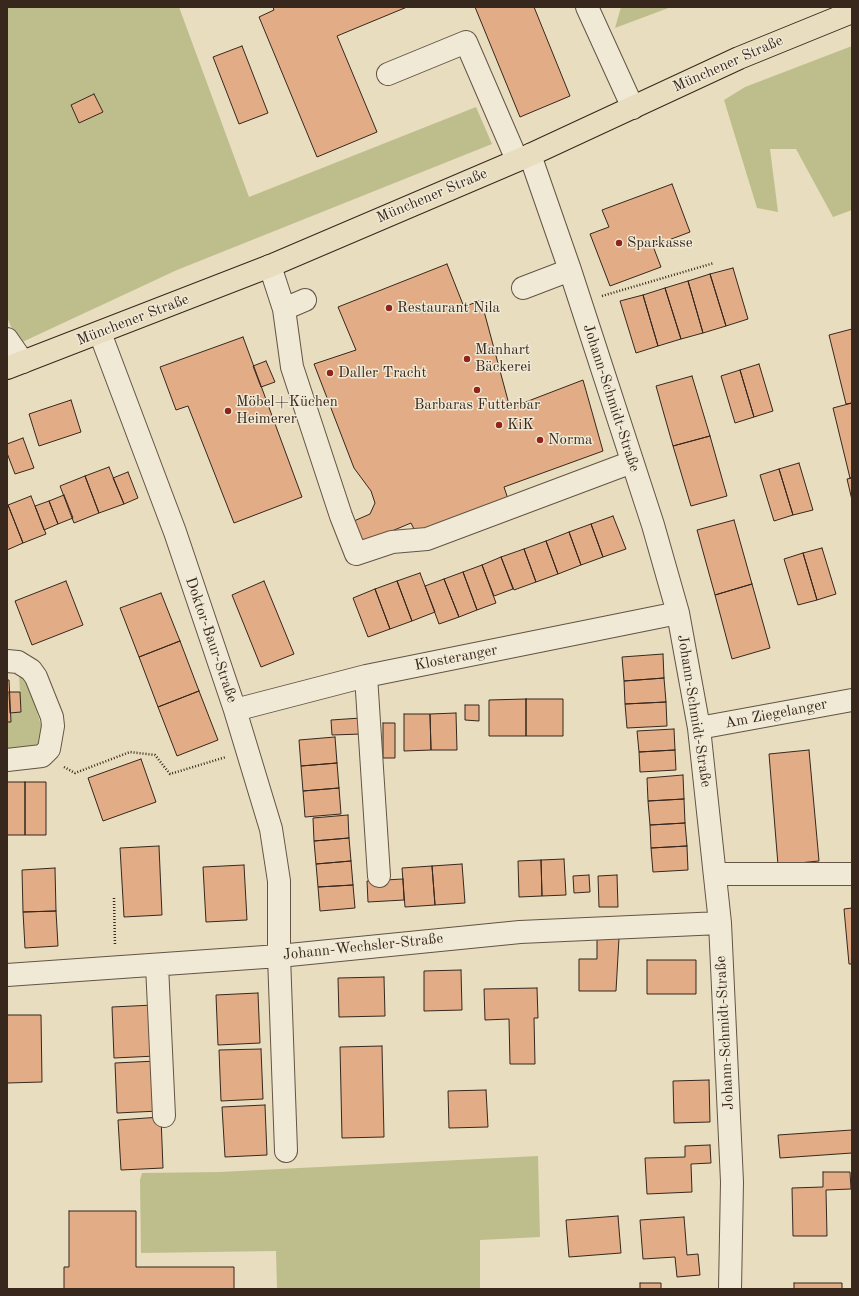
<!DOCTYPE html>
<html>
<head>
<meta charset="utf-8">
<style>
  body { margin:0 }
  #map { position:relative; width:859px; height:1296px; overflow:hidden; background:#e8ddbe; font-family:"Old Standard TT",serif }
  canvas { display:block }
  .frame { position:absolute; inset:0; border:8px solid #37271d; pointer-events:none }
</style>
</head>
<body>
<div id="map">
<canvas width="859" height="1296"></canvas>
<div class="frame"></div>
</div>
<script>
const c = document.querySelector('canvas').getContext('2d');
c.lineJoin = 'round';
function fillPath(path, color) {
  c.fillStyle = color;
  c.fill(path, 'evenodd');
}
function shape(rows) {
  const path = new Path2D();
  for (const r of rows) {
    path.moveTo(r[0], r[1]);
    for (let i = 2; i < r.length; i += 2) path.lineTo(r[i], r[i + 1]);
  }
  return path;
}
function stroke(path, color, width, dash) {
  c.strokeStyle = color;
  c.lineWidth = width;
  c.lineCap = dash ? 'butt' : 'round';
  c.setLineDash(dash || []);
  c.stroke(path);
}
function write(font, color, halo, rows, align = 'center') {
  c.font = font + ' "Old Standard TT",serif';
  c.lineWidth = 3;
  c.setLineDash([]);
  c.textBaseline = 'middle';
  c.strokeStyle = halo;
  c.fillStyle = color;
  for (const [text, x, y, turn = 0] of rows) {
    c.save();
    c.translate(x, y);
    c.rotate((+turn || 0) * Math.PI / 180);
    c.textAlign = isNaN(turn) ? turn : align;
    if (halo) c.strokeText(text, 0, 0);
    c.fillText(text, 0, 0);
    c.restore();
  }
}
fillPath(shape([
  [7,7,179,7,249,197,476,107,492,144,177,270,18,344,7,317],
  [621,7,671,7,615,28],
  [852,46,852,210,833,217,796,149,770,149,778,212,757,208,724,100,745,87],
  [19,673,28,684,41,725,41,734,38,743,32,749,7,752,7,722,11,722,10,713,21,712],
  [538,1156,540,1237,480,1240,480,1289,277,1289,276,1251,141,1253,140,1180,142,1173,220,1172]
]), '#bebe8c');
const building = shape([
  [273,7,407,7,337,36,377,132,317,157,259,17,274,10,273,7],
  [475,7,534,7,570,96,520,117,475,7],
  [242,46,268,113,239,124,213,57,242,46],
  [94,94,103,112,79,123,71,105,94,94],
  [672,184,690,232,653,246,661,267,610,286,590,234,609,227,602,210,672,184],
  [447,264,464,307,481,300,510,408,583,380,603,451,504,487,509,502,416,533,411,523,363,543,354,521,370,514,375,503,371,491,354,468,314,364,356,350,338,307,447,264],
  [733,268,748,319,726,326,710,274,733,268],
  [710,274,726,326,703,333,688,281,710,274],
  [688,281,703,333,681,339,665,288,688,281],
  [665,288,681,339,658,346,643,295,665,288],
  [643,295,658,346,636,353,620,301,643,295],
  [852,329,852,403,846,404,829,335,852,329],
  [243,337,302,497,234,523,188,406,176,410,160,367,243,337],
  [266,361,275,382,261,387,253,366,266,361],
  [759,364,773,411,754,417,740,370,759,364],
  [740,370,754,417,735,423,721,376,740,370],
  [692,376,710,436,673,446,656,386,692,376],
  [71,400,81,432,39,446,29,414,71,400],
  [852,403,852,477,850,478,833,408,852,403],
  [710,436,727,496,691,506,673,446,710,436],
  [23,438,34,468,15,474,7,453,7,444,23,438],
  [799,463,813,510,793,515,779,469,799,463],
  [109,467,124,504,99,513,85,476,109,467],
  [779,469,793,515,774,521,760,475,779,469],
  [128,472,138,498,124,504,113,478,128,472],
  [85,476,99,513,74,523,60,486,85,476],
  [852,478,852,500,847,479,852,478],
  [64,495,73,518,58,524,49,501,64,495],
  [31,496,46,534,23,543,8,505,31,496],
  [49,501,58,524,44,530,35,506,49,501],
  [7,505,8,505,23,543,7,550,7,505],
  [613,516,626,549,603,557,591,524,613,516],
  [734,520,752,584,715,595,697,530,734,520],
  [591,524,603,557,581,565,569,532,591,524],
  [569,532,581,565,558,574,546,541,569,532],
  [546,541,558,574,536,582,524,549,546,541],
  [822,548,836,594,817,600,803,553,822,548],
  [524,549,536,582,514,590,501,557,524,549],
  [803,553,817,600,798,605,784,559,803,553],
  [501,557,513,589,494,596,482,565,501,557],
  [482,565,496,603,477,610,463,572,482,565],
  [463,572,477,610,459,617,444,579,463,572],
  [420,573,435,612,412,621,397,581,420,573],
  [444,579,459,617,439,624,425,586,444,579],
  [66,581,83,625,32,645,15,601,66,581],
  [264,581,294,654,261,667,232,595,264,581],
  [397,581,412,621,390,629,375,589,397,581],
  [752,584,770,648,732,659,715,595,752,584],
  [375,589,390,629,368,637,353,598,375,589],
  [161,593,180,641,139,657,120,608,161,593],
  [180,641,199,691,158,707,139,657,180,641],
  [663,654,664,678,624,681,622,657,663,654],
  [664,678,666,702,625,704,624,681,664,678],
  [7,680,9,680,11,722,7,722,7,680],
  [199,691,218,740,177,756,158,707,199,691],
  [9,692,20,692,21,712,10,713,9,692],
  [526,699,526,736,489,736,489,700,526,699],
  [526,699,563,699,563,736,526,736,526,699],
  [666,702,667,726,627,728,625,704,666,702],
  [465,705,479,705,479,721,465,720,465,705],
  [456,713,457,750,431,750,430,714,456,713],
  [404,714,430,714,431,750,404,751,404,714],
  [361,718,362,734,332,735,331,720,361,718],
  [383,723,395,723,395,758,383,758,383,723],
  [674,729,675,750,639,752,637,731,674,729],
  [335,737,337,763,301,766,299,740,335,737],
  [675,750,676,770,640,772,639,752,675,750],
  [809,750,819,861,778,865,769,754,809,750],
  [141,759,156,802,103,821,88,778,141,759],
  [337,763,339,788,303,791,301,766,337,763],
  [683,775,684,799,648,801,647,778,683,775],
  [7,782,25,782,25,835,7,835,7,782],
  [25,782,46,782,46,835,25,835,25,782],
  [339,788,341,814,305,817,303,791,339,788],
  [684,799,685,823,650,825,648,801,684,799],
  [348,815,349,838,314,841,313,818,348,815],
  [685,823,687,846,651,848,650,825,685,823],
  [349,838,351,861,316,864,314,841,349,838],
  [159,846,162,915,124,917,120,848,159,846],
  [687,846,688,870,653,872,651,848,687,846],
  [564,859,566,895,542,896,541,860,564,859],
  [541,860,542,896,519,897,518,861,541,860],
  [351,861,353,885,318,887,316,864,351,861],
  [462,864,465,903,435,905,432,866,462,864],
  [244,865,247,920,206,922,203,867,244,865],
  [432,866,435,905,405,907,402,868,432,866],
  [55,868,56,911,23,912,22,870,55,868],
  [589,875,590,892,574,893,573,876,589,875],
  [617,875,618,907,599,907,598,876,617,875],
  [403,879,404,900,368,902,367,881,403,879],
  [353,885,355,908,320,911,318,887,353,885],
  [852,908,852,964,849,964,844,909,852,908],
  [56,911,58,946,25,948,23,912,56,911],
  [597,938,619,938,616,991,579,991,579,959,597,959,597,938],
  [647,960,696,960,696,994,647,994,647,960],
  [461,970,462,1010,424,1011,424,971,461,970],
  [384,977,385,1016,339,1017,338,978,384,977],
  [537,988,538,1018,534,1018,535,1064,510,1064,509,1019,485,1020,484,989,537,988],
  [258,993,260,1043,218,1045,216,995,258,993],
  [154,1005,156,1056,114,1058,112,1007,154,1005],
  [7,1015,41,1015,42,1082,7,1083,7,1015],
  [382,1046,384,1137,342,1138,340,1047,382,1046],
  [261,1049,263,1099,221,1101,219,1050,261,1049],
  [157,1061,159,1111,117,1113,115,1063,157,1061],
  [709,1080,710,1122,674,1123,673,1081,709,1080],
  [486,1090,488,1127,449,1128,448,1091,486,1090],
  [265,1105,267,1155,225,1157,222,1107,265,1105],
  [161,1117,163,1168,121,1170,118,1120,161,1117],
  [852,1130,852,1153,780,1158,778,1135,852,1130],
  [710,1145,711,1163,691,1164,692,1192,647,1194,645,1158,685,1157,685,1146,710,1145],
  [823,1172,850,1172,851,1189,826,1190,827,1236,793,1236,792,1188,823,1187,823,1172],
  [69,1211,136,1211,136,1267,234,1267,234,1289,64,1289,64,1267,69,1267,69,1211],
  [618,1216,621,1253,569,1257,566,1220,618,1216],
  [684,1217,687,1255,698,1254,700,1275,677,1277,675,1257,643,1259,640,1220,684,1217],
  [640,1283,661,1283,661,1289,640,1289,640,1283],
  [794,1283,842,1283,842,1289,794,1289,794,1283]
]);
fillPath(building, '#e1ac86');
stroke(building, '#37271d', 1);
const minor = shape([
  [587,7,633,108],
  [388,74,466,42,517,160],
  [530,155,570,270,653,525,678,613,699,728,720,923,732,1182,730,1289],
  [270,266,284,309,305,300],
  [523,288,570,270],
  [284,309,292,367,341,516,356,554,392,542,427,539,632,462],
  [100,333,175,532,235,710,271,829,279,881,279,956,286,1151],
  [7,339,23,362],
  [7,661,18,662,31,670,36,677,52,717,53,726,49,749,42,756,7,760],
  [366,676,379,876],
  [235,710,366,676,678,613],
  [699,728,852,700],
  [716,874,852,874],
  [157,965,164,1116],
  [7,975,279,956,520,932,720,923]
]);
const major = shape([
  [7,368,270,266,530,155,739,58,852,12]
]);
stroke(minor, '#635445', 24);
stroke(major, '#37271d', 24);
stroke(shape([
  [602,296,714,263],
  [64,767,75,773,130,752,155,755,170,774,226,757],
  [114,898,115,946]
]), '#37271d', 2.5, [1, 2]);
stroke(minor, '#f0e9d5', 22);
stroke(major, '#e8ddbe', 22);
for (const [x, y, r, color] of [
  [619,243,4,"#8f2418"],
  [389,308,4,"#8f2418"],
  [467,359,4,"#8f2418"],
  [330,373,4,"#8f2418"],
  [477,390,4,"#8f2418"],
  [228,411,4,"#8f2418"],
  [499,425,4,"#8f2418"],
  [540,440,4,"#8f2418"]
]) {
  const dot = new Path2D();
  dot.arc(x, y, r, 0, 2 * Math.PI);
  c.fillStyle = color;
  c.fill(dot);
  stroke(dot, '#f0e9d5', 1.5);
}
write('15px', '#37271d', '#f0e9d5', [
  ["Münchener Straße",728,64,-24],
  ["Münchener Straße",432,196,-23],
  ["Münchener Straße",133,320,-21],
  ["Johann-Schmidt-Straße",611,398,72],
  ["Doktor-Baur-Straße",211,640,71],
  ["Klosteranger",456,658,-11],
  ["Johann-Schmidt-Straße",694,711,81],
  ["Am Ziegelanger",776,714,-11],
  ["Johann-Wechsler-Straße",363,947,-6],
  ["Johann-Schmidt-Straße",725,1033,-93]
]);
write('15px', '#37271d', '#f0e9d5', [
  ["Sparkasse",627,243],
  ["Restaurant Nila",397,308],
  ["Manhart",475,350],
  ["Bäckerei",475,367],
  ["Daller Tracht",338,373],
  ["Möbel+Küchen",236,402],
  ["Heimerer",236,419],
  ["Barbaras Futterbar",477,405,"center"],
  ["KiK",507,425],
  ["Norma",548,440]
], 'left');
</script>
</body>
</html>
